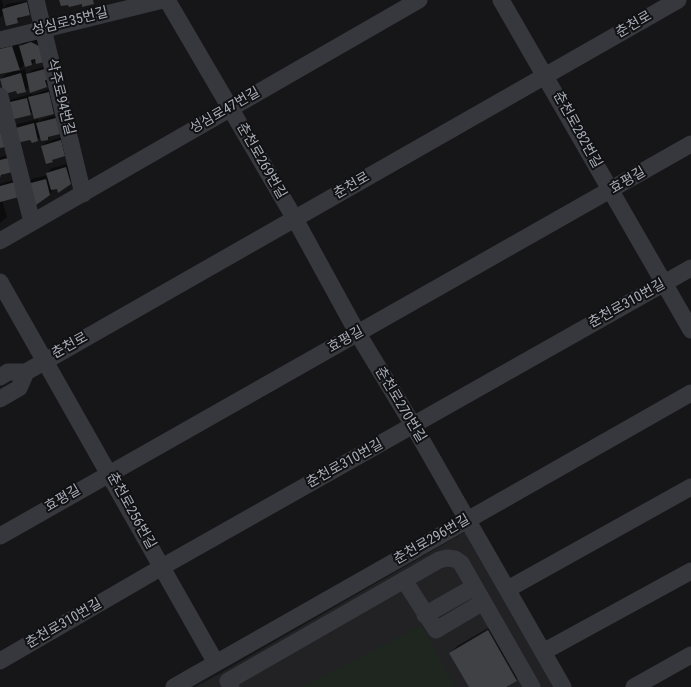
<!DOCTYPE html>
<html>
<head>
<meta charset="utf-8">
<style>
  body { margin:0 }
  canvas { display:block; background:#161618 }
</style>
</head>
<body>
<canvas width="691" height="687"></canvas>
<script>
const c = document.querySelector('canvas').getContext('2d');
c.lineJoin = 'round';
function fillPath(path, color) {
  c.fillStyle = color;
  c.fill(path, 'evenodd');
}
function shape(rows) {
  const path = new Path2D();
  for (const r of rows) {
    path.moveTo(r[0], r[1]);
    for (let i = 2; i < r.length; i += 2) path.lineTo(r[i], r[i + 1]);
  }
  return path;
}
function stroke(path, color, width, dash) {
  c.strokeStyle = color;
  c.lineWidth = width;
  c.lineCap = dash ? 'butt' : 'round';
  c.setLineDash(dash || []);
  c.stroke(path);
}
function write(font, color, halo, rows, align = 'center') {
  c.font = font + ' "Roboto Condensed","Noto Sans KR",sans-serif';
  c.lineWidth = 4;
  c.setLineDash([]);
  c.textBaseline = 'middle';
  c.strokeStyle = halo;
  c.fillStyle = color;
  for (const [text, x, y, turn = 0] of rows) {
    c.save();
    c.translate(x, y);
    c.rotate((+turn || 0) * Math.PI / 180);
    c.textAlign = isNaN(turn) ? turn : align;
    if (halo) c.strokeText(text, 0, 0);
    c.fillText(text, 0, 0);
    c.restore();
  }
}
fillPath(shape([
  [465,532,554,687,195,687,221,673]
]), '#222225');
fillPath(shape([
  [422,625,456,687,301,687]
]), '#1e261f');
fillPath(shape([
  [0,0,2,0,4,8,7,4,32,0,34,9,30,14,21,16,17,22,4,13,0,18],
  [36,38,44,42,36,60,32,64,26,66,25,64,18,71,25,69,27,75,32,70,49,65,51,82,46,86,31,92,32,95,53,88,57,103,52,108,55,107,56,111,35,118,33,112,11,119,7,103,12,99,31,94,29,87,25,91,1,79,6,74,13,72,12,71,0,73,0,47,17,42,19,47,24,41],
  [60,114,51,135,48,139,41,137,32,142,13,129,18,124,38,119,39,122,42,119],
  [65,136,65,155,55,158,52,161,42,146,46,142],
  [13,154,4,174,0,177,0,157],
  [71,163,72,181,58,189,54,188,50,194,28,184,32,179,48,175,47,173,52,168],
  [20,178,2,200,7,217,0,223,0,184],
  [495,624,523,673,516,680,504,687,470,687,450,653,457,646]
]), '#0007');
fillPath(shape([
  [59,0,93,0,94,4,82,7,82,4,69,7,68,5,61,6],
  [27,2,30,15,17,18,18,23,6,26,2,9],
  [31,42,39,46,44,62,36,64,35,59,31,60,32,65,25,67,19,46],
  [12,46,20,70,0,74,0,49],
  [45,69,48,80,45,80,47,87,30,93,26,74],
  [21,73,26,92,17,94,16,91,4,94,0,79],
  [49,92,54,114,34,119,28,97],
  [27,98,31,115,10,120,6,103],
  [56,118,60,134,48,137,48,140,41,141,36,123],
  [34,123,38,141,32,143,30,140,16,143,12,129],
  [0,132,2,132,5,147,0,148],
  [61,140,65,156,52,160,53,162,46,164,41,146],
  [8,158,12,172,1,175,0,178,0,160],
  [66,167,71,184,58,193,57,189,51,190,46,173],
  [46,179,50,195,36,205,27,184],
  [15,182,19,197,0,202,0,186],
  [488,630,517,681,506,687,469,687,449,653]
]), '#404145');
stroke(shape([
  [36,0,83,194],
  [167,0,295,219,358,334,413,425,563,687],
  [501,0,691,330],
  [0,40,163,0],
  [0,96,32,222],
  [0,241,419,0],
  [0,282,216,663],
  [0,377,8,372,26,372,678,0],
  [0,399,19,388,26,372],
  [0,536,691,144],
  [404,580,436,630,483,602],
  [508,589,691,487],
  [425,615,474,587],
  [543,652,691,571],
  [0,661,162,567,691,268],
  [174,687,691,393],
  [231,687,228,681,439,560,447,558,455,559,461,563,532,687],
  [634,687,691,655]
]), '#37383d', 17);
write('14px', '#a8adb8', '#111113', [
  ["성심로35번길",70,22,-14],
  ["춘천로",634,25,-30],
  ["삭주로94번길",60,97,76],
  ["성심로47번길",225,111,-30],
  ["춘천로282번길",577,130,61],
  ["춘천로269번길",261,161,60],
  ["효평길",628,181,-30],
  ["춘천로",352,186,-30],
  ["춘천로310번길",627,304,-29],
  ["효평길",346,340,-29],
  ["춘천로",70,346,-29],
  ["춘천로270번길",400,405,59],
  ["춘천로310번길",345,464,-29],
  ["효평길",63,499,-30],
  ["춘천로256번길",131,511,61],
  ["춘천로296번길",432,540,-30],
  ["춘천로310번길",64,624,-30]
]);
</script>
</body>
</html>
